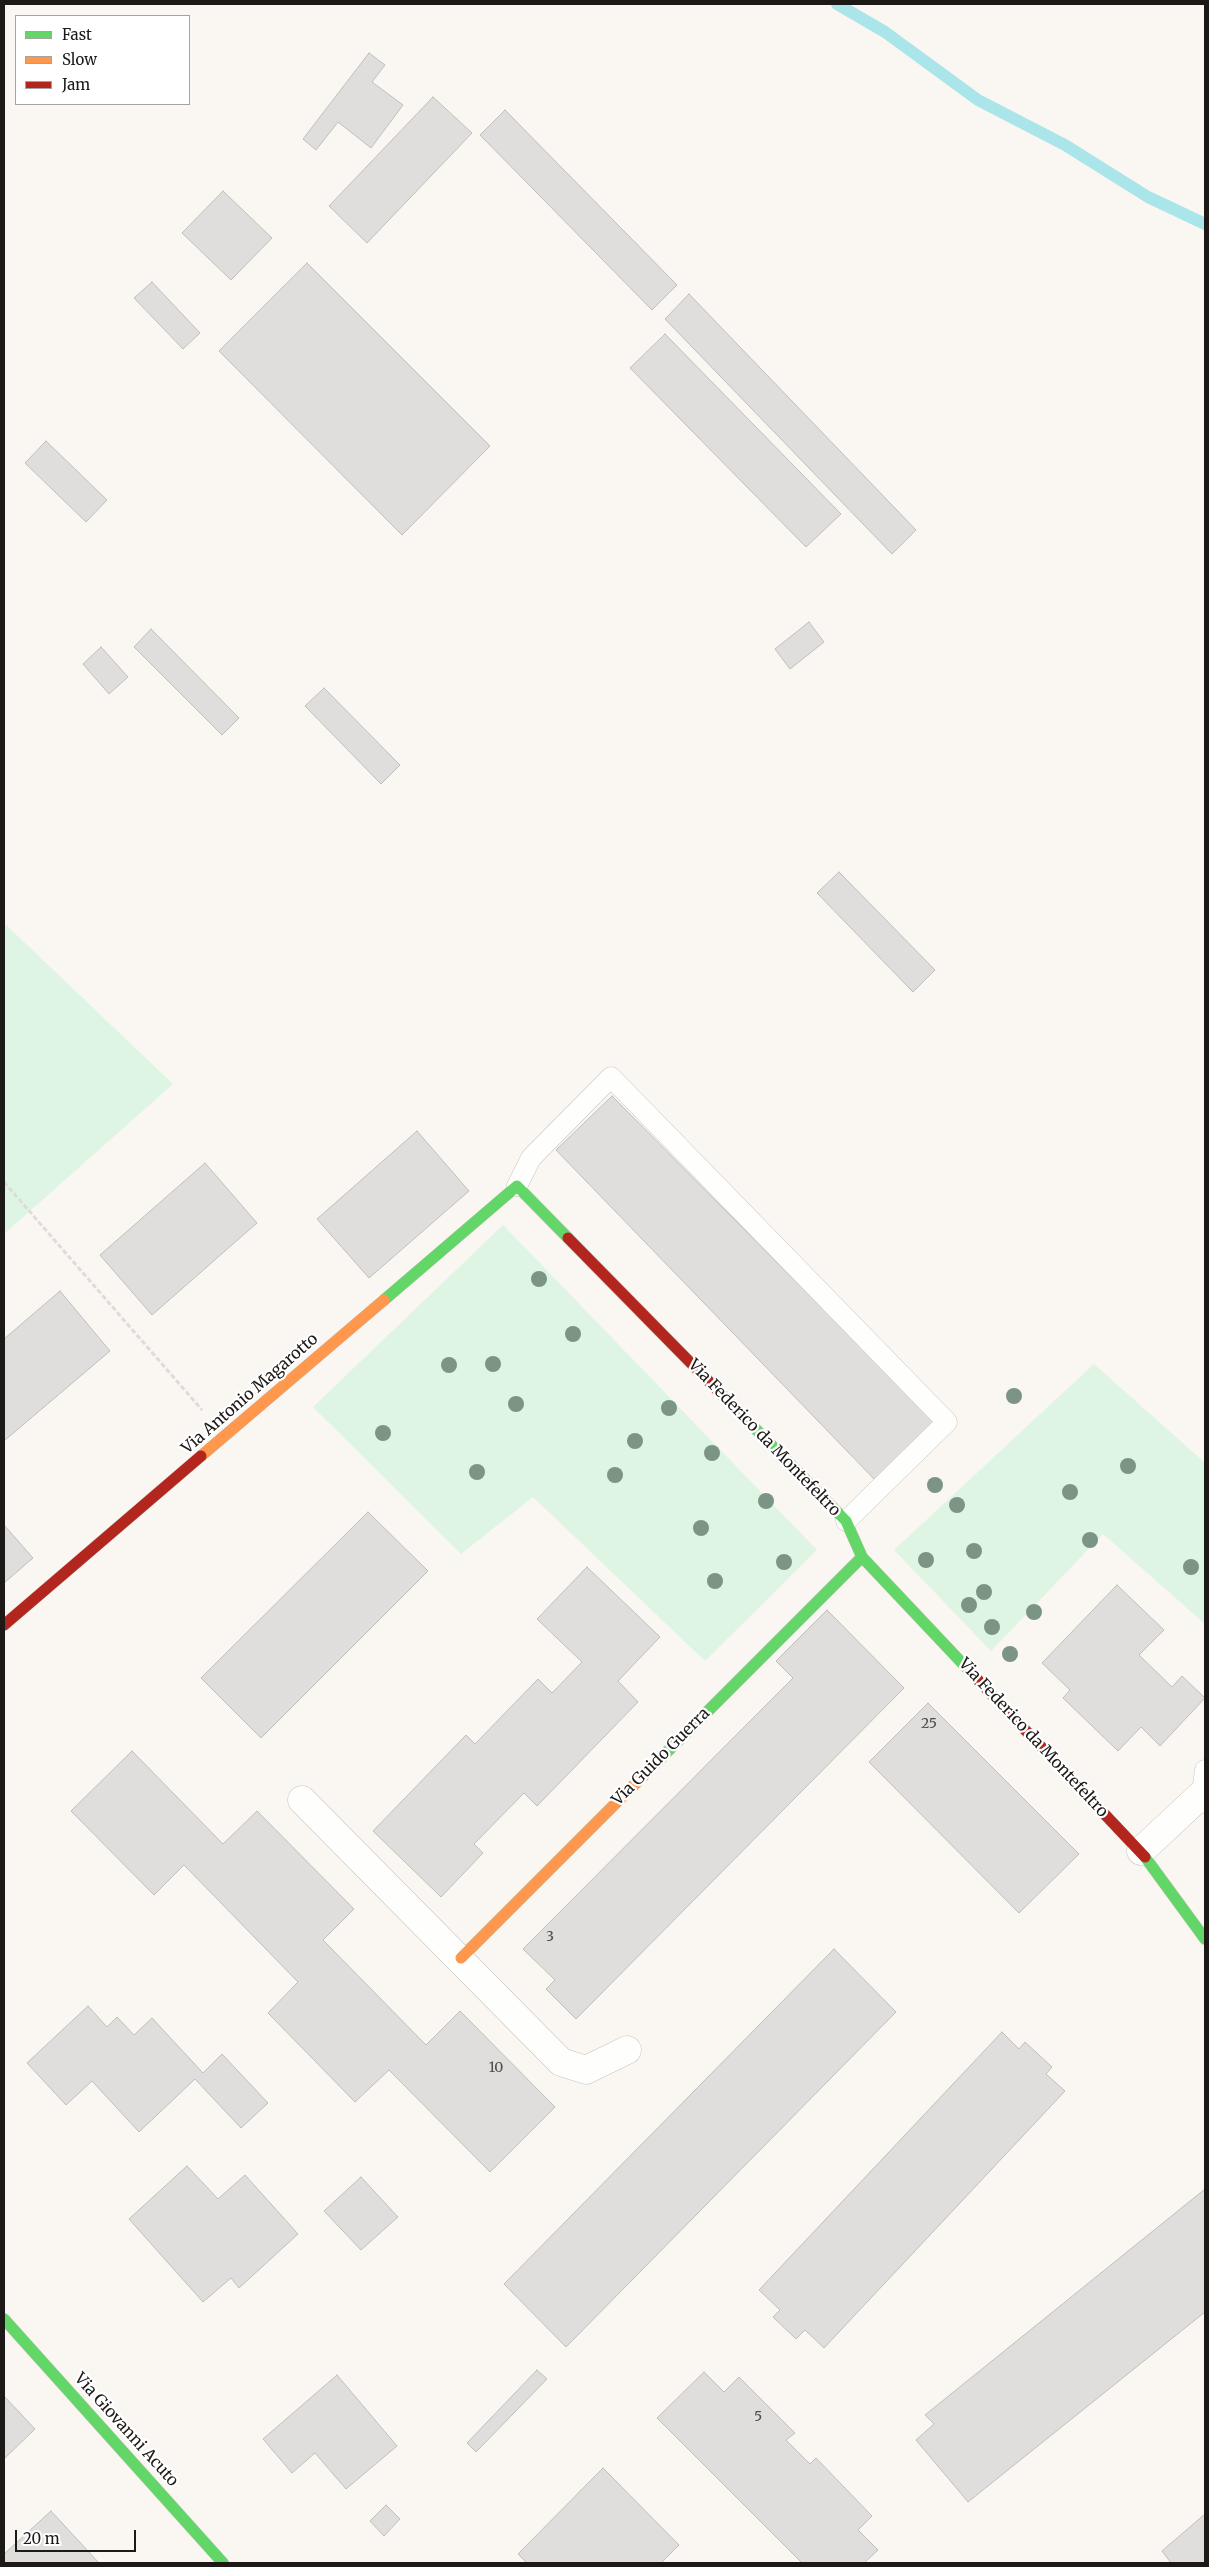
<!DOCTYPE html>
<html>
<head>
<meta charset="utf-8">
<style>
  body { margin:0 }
  #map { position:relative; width:1209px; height:2567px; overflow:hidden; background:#faf6f2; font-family:Merriweather,serif }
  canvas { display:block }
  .frame { position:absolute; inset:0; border:5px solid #1c1917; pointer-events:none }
  .legend { position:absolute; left:15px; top:15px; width:175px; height:90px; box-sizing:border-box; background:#fff; border:1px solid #a4a3a2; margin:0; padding:6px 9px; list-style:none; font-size:15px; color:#1c1917 }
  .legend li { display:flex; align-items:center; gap:10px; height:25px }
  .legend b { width:25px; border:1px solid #a4a3a2 }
  .scale { position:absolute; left:15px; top:2530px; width:121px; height:22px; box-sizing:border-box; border:2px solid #1c1917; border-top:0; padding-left:6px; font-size:15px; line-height:18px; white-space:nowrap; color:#1c1917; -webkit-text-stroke:4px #fff; paint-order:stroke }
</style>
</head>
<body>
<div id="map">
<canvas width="1209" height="2567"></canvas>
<div class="frame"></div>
<ul class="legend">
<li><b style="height:6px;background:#63d668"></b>Fast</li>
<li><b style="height:6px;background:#ff974d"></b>Slow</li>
<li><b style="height:6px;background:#b3261e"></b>Jam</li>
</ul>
<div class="scale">20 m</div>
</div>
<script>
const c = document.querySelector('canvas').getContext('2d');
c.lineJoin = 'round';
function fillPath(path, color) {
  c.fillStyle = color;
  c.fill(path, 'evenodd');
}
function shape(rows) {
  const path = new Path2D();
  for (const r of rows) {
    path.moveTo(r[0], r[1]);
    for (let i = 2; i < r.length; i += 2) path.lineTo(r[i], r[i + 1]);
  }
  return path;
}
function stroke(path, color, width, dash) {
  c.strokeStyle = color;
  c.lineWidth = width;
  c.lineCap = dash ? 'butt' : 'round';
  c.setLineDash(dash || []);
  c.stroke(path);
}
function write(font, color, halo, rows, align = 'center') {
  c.font = font + ' Merriweather,serif';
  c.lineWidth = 4.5;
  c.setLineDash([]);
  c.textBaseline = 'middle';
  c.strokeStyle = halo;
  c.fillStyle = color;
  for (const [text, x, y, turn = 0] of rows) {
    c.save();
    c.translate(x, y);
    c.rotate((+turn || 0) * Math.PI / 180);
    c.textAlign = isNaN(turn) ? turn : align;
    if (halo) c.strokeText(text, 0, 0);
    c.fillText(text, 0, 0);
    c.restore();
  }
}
fillPath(shape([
  [4,923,173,1084,4,1234],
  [503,1225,817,1550,705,1661,533,1497,461,1554,313,1407],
  [1094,1364,1205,1463,1205,1624,1103,1534,991,1651,894,1550]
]), '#def5e3');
stroke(shape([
  [837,4,885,32,978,100,1065,145,1148,197,1205,224]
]), '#aae5ea', 12);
const building = shape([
  [369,53,385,65,372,82,403,105,371,148,338,122,316,150,303,139,369,53],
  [433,97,472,133,367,243,329,206,433,97],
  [505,110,677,285,652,310,480,135,505,110],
  [223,191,272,238,231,280,182,233,223,191],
  [307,263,490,446,402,535,219,351,307,263],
  [152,282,200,333,183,349,134,298,152,282],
  [689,294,916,530,892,554,665,319,689,294],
  [665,334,841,514,806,547,630,368,665,334],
  [46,441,107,500,86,522,25,463,46,441],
  [809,622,824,642,790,669,775,649,809,622],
  [151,629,239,718,222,735,134,647,151,629],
  [101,647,128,677,109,694,83,664,101,647],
  [324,688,400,765,381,784,305,706,324,688],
  [839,872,935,970,913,992,817,893,839,872],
  [612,1096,936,1423,876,1481,556,1150,612,1096],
  [417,1131,469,1191,369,1278,317,1219,417,1131],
  [205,1163,257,1223,152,1315,100,1255,205,1163],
  [60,1291,110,1351,4,1441,4,1339,60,1291],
  [368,1512,428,1571,261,1738,201,1678,368,1512],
  [4,1525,33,1558,4,1583,4,1525],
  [587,1567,660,1637,618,1681,638,1702,537,1806,524,1793,474,1844,483,1853,441,1897,373,1831,466,1735,475,1744,538,1679,552,1693,582,1662,537,1619,587,1567],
  [1117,1585,1164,1630,1139,1655,1172,1687,1182,1676,1205,1698,1160,1746,1141,1727,1118,1751,1063,1698,1070,1690,1042,1663,1117,1585],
  [827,1610,904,1688,576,2019,546,1989,555,1980,523,1949,793,1678,776,1661,827,1610],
  [928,1703,1079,1854,1019,1913,869,1762,928,1703],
  [132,1751,223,1844,257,1811,354,1909,323,1940,426,2045,460,2011,555,2107,490,2172,389,2070,355,2102,268,2013,298,1982,184,1865,154,1895,71,1811,132,1751],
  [834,1949,896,2012,566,2347,504,2284,834,1949],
  [88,2006,107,2027,117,2017,134,2035,152,2018,203,2073,222,2054,268,2103,241,2128,195,2079,139,2132,92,2081,66,2105,27,2063,88,2006],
  [1002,2032,1019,2049,1025,2042,1052,2067,1046,2074,1065,2091,824,2348,805,2330,796,2339,773,2317,780,2310,759,2290,1002,2032],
  [187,2166,218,2199,245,2175,298,2234,239,2288,231,2278,203,2302,129,2219,187,2166],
  [361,2177,398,2217,361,2250,324,2211,361,2177],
  [1205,2189,1205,2312,968,2502,916,2440,934,2424,925,2415,1205,2189],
  [537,2370,547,2379,476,2452,467,2443,537,2370],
  [704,2372,724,2392,739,2377,795,2433,786,2440,810,2464,816,2458,872,2516,858,2530,878,2550,864,2563,802,2563,657,2418,704,2372],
  [337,2375,397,2446,346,2489,315,2453,292,2473,263,2439,337,2375],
  [4,2396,35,2429,4,2459,4,2396],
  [603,2468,679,2545,661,2563,527,2563,518,2554,603,2468],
  [386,2505,400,2519,384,2536,370,2521,386,2505],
  [51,2511,99,2563,4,2563,4,2554,51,2511],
  [1205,2514,1205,2563,1171,2563,1162,2551,1205,2514]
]);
fillPath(building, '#e0dedd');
stroke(building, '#c0bebd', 1);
const lane = shape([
  [517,1186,531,1158,611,1077,947,1422,846,1521],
  [1202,1794,1205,1770]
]);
const street = shape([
  [302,1800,561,2062,586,2070,627,2050],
  [1141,1851,1202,1794,1205,1799]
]);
const fast = shape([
  [384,1300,517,1186,568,1238],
  [735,1408,846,1521,862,1557,979,1681],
  [650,1769,862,1557],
  [1145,1857,1205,1939],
  [4,2319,223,2563]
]);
const slow = shape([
  [201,1456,384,1300],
  [461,1958,650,1769]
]);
const jam = shape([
  [568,1238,735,1408],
  [4,1625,201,1456],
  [979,1681,1145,1857]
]);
stroke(lane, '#c7c4c1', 21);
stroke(street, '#c7c4c1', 29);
stroke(fast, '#c7c4c1', 12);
stroke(slow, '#c7c4c1', 12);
stroke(jam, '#c7c4c1', 12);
stroke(shape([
  [4,1182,202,1410]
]), '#dedcdb', 3, [5, 2.5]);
stroke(lane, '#fefefd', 20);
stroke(street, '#fefefd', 28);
stroke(fast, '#63d668', 11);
stroke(slow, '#ff974d', 11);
stroke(jam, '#b3261e', 11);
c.fillStyle = '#7b9483';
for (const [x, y] of [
  [539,1279],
  [573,1334],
  [493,1364],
  [449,1365],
  [1014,1396],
  [516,1404],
  [669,1408],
  [383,1433],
  [635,1441],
  [712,1453],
  [1128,1466],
  [477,1472],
  [615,1475],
  [935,1485],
  [1070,1492],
  [766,1501],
  [957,1505],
  [701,1528],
  [1090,1540],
  [974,1551],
  [926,1560],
  [784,1562],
  [1191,1567],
  [715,1581],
  [984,1592],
  [969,1605],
  [1034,1612],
  [992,1627],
  [1010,1654]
]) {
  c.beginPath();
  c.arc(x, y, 8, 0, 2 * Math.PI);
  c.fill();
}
write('14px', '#4f4c4a', null, [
  ["25",929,1724],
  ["3",550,1937],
  ["10",496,2068],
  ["5",758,2417]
]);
write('16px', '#1c1917', '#fff', [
  ["Via Antonio Magarotto",250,1394,-41],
  ["Via Federico da Montefeltro",764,1438,46],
  ["Via Federico da Montefeltro",1033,1738,47],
  ["Via Guido Guerra",661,1757,-45],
  ["Via Giovanni Acuto",126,2430,48]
]);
</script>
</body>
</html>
